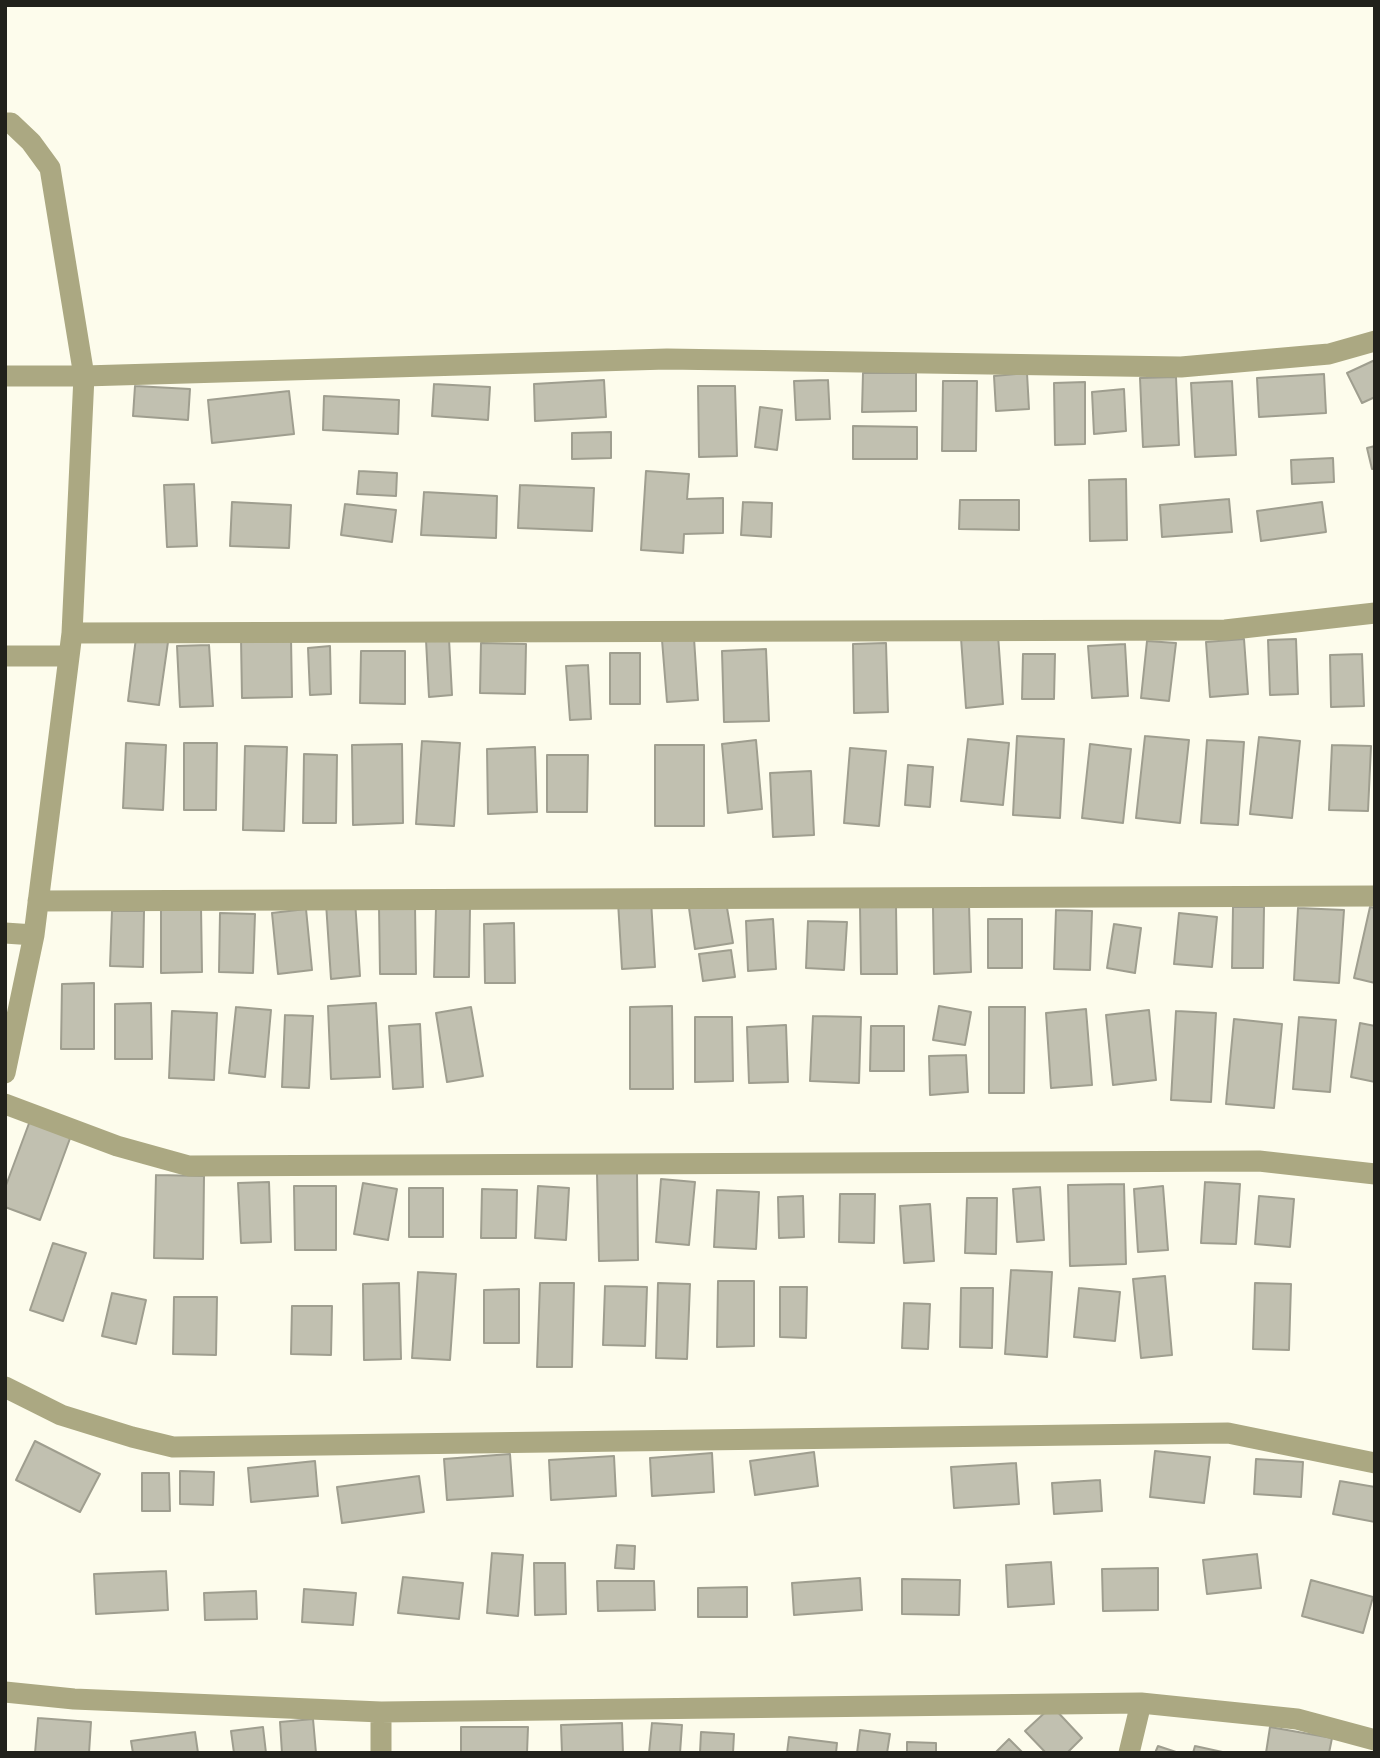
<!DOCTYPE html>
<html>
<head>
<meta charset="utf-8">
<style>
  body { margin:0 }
  #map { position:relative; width:1380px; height:1758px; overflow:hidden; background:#fdfcec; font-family:Roboto,sans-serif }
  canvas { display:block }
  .frame { position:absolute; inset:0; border:7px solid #21211b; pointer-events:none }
</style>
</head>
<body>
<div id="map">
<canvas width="1380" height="1758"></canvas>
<div class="frame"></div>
</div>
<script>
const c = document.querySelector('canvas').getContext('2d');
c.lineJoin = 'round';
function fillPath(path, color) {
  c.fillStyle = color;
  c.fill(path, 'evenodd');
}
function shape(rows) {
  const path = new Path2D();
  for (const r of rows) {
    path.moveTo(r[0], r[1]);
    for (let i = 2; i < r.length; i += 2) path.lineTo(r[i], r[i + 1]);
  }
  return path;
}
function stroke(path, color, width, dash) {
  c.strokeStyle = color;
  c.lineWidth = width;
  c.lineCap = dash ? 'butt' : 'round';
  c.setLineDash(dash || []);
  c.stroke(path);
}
const building = shape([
  [1375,360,1375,397,1362,403,1347,373,1375,360],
  [863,373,916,373,916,411,862,412,863,373],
  [1027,373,1029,409,996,411,994,376,1027,373],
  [1324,374,1326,413,1259,417,1257,378,1324,374],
  [1176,377,1179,445,1143,447,1140,378,1176,377],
  [604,380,606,417,535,421,534,384,604,380],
  [828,380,830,419,796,420,794,381,828,380],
  [943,381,977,381,976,451,942,451,943,381],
  [1232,381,1236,455,1195,457,1191,383,1232,381],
  [1085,382,1085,444,1055,445,1054,383,1085,382],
  [434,384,490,387,488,420,432,416,434,384],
  [135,386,190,389,188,420,133,416,135,386],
  [698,386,735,386,737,456,699,457,698,386],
  [1124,389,1126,431,1094,434,1092,392,1124,389],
  [289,391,294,434,212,443,208,400,289,391],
  [324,396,399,400,398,434,323,430,324,396],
  [760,407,782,410,777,450,755,447,760,407],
  [853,426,917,427,917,459,853,459,853,426],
  [611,432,611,458,572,459,572,433,611,432],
  [1375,446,1375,469,1372,469,1367,448,1375,446],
  [1333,458,1334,482,1292,484,1291,460,1333,458],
  [359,471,397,473,396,496,357,494,359,471],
  [646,471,689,474,687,499,723,498,723,533,684,534,683,553,641,550,646,471],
  [1126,479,1127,540,1090,541,1089,480,1126,479],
  [194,484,197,546,167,547,164,485,194,484],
  [520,485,594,488,592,531,518,528,520,485],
  [424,492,497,496,496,538,421,535,424,492],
  [1229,499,1232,532,1162,537,1160,505,1229,499],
  [960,500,1019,500,1019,530,959,529,960,500],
  [232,502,291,505,289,548,230,546,232,502],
  [743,502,772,503,771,537,741,535,743,502],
  [1322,502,1326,532,1261,541,1257,511,1322,502],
  [345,504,396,510,392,542,341,535,345,504],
  [998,635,1003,704,966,708,961,638,998,635],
  [291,637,292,697,242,698,241,638,291,637],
  [136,638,168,642,159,705,128,701,136,638],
  [694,638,698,700,667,702,662,640,694,638],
  [449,639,452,695,429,697,426,640,449,639],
  [1244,639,1248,694,1210,697,1206,642,1244,639],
  [1296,639,1298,694,1270,695,1268,640,1296,639],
  [1147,641,1176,643,1169,701,1141,698,1147,641],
  [481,643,526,644,525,694,480,693,481,643],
  [886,643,888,712,854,713,853,644,886,643],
  [1125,644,1128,696,1092,698,1088,646,1125,644],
  [209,645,213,706,180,707,177,646,209,645],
  [330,646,331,694,310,695,308,648,330,646],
  [766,649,769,721,724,722,722,651,766,649],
  [361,651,405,651,405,704,360,703,361,651],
  [610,653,640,653,640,704,610,704,610,653],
  [1023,654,1055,654,1054,699,1022,699,1023,654],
  [1362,654,1364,706,1331,707,1330,655,1362,654],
  [588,665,591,719,570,720,566,666,588,665],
  [1017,736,1064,739,1060,818,1013,815,1017,736],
  [1145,736,1189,740,1180,823,1136,818,1145,736],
  [1259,737,1300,741,1292,818,1250,814,1259,737],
  [968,739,1009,743,1003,805,961,801,968,739],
  [756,740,762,809,728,813,722,744,756,740],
  [1207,740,1244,742,1238,825,1201,823,1207,740],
  [422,741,460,743,454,826,416,824,422,741],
  [126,743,166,745,163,810,123,808,126,743],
  [184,743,217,743,216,810,184,810,184,743],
  [402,744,403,823,353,825,352,745,402,744],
  [1090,744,1131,749,1123,823,1082,818,1090,744],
  [655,745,704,745,704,826,655,826,655,745],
  [1332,745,1371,746,1368,811,1329,810,1332,745],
  [245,746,287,747,284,831,243,830,245,746],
  [535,747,537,812,488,814,487,749,535,747],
  [850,748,886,751,879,826,844,823,850,748],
  [304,754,337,755,336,823,303,823,304,754],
  [547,755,588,755,587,812,547,812,547,755],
  [908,765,933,767,930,807,905,805,908,765],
  [811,771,814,835,773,837,770,773,811,771],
  [355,900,360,976,331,979,326,903,355,900],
  [651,900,655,967,622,969,618,902,651,900],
  [726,902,733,943,695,949,689,908,726,902],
  [415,905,416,974,380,974,379,906,415,905],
  [896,905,897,974,861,974,860,906,896,905],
  [969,905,971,972,934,974,933,906,969,905],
  [201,906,202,972,161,973,161,907,201,906],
  [1233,907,1264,907,1263,968,1232,968,1233,907],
  [1370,907,1375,908,1375,983,1354,978,1370,907],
  [436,908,470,908,469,977,434,977,436,908],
  [1298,908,1344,910,1339,983,1294,980,1298,908],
  [306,909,312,970,278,974,272,913,306,909],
  [1056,910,1092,911,1090,970,1054,969,1056,910],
  [112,911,144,911,143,967,110,966,112,911],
  [220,913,255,914,253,973,219,972,220,913],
  [1179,913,1217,917,1212,967,1174,964,1179,913],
  [773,919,776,969,748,971,746,921,773,919],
  [988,919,1022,919,1022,968,988,968,988,919],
  [808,921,847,922,844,970,806,968,808,921],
  [514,923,515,983,485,983,484,924,514,923],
  [1114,924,1141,928,1135,973,1107,968,1114,924],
  [731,950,735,977,703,981,699,954,731,950],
  [94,983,94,1049,61,1049,62,984,94,983],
  [151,1003,152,1059,115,1059,115,1004,151,1003],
  [376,1003,380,1077,331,1079,328,1006,376,1003],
  [672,1006,673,1089,630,1089,630,1007,672,1006],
  [939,1006,971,1012,965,1045,933,1040,939,1006],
  [236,1007,271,1010,265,1077,229,1073,236,1007],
  [471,1007,483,1076,447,1082,436,1013,471,1007],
  [989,1007,1025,1007,1024,1093,989,1093,989,1007],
  [1086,1009,1092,1085,1051,1088,1046,1013,1086,1009],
  [1149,1010,1156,1080,1113,1085,1106,1015,1149,1010],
  [172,1011,217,1013,214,1080,169,1078,172,1011],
  [1176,1011,1216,1013,1211,1102,1171,1100,1176,1011],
  [285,1015,313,1016,309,1088,282,1087,285,1015],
  [813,1016,861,1017,859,1083,810,1081,813,1016],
  [695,1017,732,1017,733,1081,695,1082,695,1017],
  [1299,1017,1336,1020,1330,1092,1293,1089,1299,1017],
  [1234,1019,1282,1024,1274,1108,1226,1104,1234,1019],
  [1360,1023,1375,1026,1375,1082,1351,1077,1360,1023],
  [420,1024,423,1087,393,1089,389,1026,420,1024],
  [786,1025,788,1082,749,1083,747,1027,786,1025],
  [871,1026,904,1026,904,1071,870,1071,871,1026],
  [966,1055,968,1092,930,1095,929,1056,966,1055],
  [31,1118,72,1133,40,1220,5,1207,5,1188,31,1118],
  [637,1172,638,1260,599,1261,597,1173,637,1172],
  [156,1175,204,1176,203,1259,154,1258,156,1175],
  [661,1179,695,1182,689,1245,656,1242,661,1179],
  [269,1182,271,1242,241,1243,238,1183,269,1182],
  [1205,1182,1240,1184,1236,1244,1201,1243,1205,1182],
  [363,1183,397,1189,388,1240,354,1234,363,1183],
  [1124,1184,1126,1264,1070,1266,1068,1185,1124,1184],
  [294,1186,336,1186,336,1250,295,1250,294,1186],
  [538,1186,569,1188,566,1240,535,1238,538,1186],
  [1163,1186,1168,1250,1138,1252,1134,1189,1163,1186],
  [1040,1187,1044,1240,1017,1242,1013,1189,1040,1187],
  [409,1188,443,1188,443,1237,409,1237,409,1188],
  [482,1189,517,1190,516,1238,481,1238,482,1189],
  [717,1190,759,1192,756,1249,714,1247,717,1190],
  [840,1194,875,1194,874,1243,839,1242,840,1194],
  [803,1196,804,1237,779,1238,778,1197,803,1196],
  [1259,1196,1294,1199,1290,1247,1255,1244,1259,1196],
  [967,1198,997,1198,996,1254,965,1253,967,1198],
  [930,1204,934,1261,904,1263,900,1206,930,1204],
  [53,1243,86,1253,63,1321,30,1310,53,1243],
  [1011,1270,1052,1272,1047,1357,1005,1354,1011,1270],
  [418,1272,456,1274,450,1360,412,1358,418,1272],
  [1165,1276,1172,1355,1141,1358,1133,1279,1165,1276],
  [718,1281,754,1281,754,1346,717,1347,718,1281],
  [399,1283,401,1359,364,1360,363,1284,399,1283],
  [540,1283,574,1283,572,1367,537,1367,540,1283],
  [658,1283,690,1284,687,1359,656,1358,658,1283],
  [1255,1283,1291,1284,1289,1350,1253,1349,1255,1283],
  [605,1286,647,1287,645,1346,603,1345,605,1286],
  [780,1287,807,1287,806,1338,780,1337,780,1287],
  [961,1288,993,1288,992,1348,960,1347,961,1288],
  [1079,1288,1120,1292,1115,1341,1074,1337,1079,1288],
  [519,1289,519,1343,484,1343,484,1290,519,1289],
  [112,1293,146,1300,136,1344,102,1336,112,1293],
  [174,1297,217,1297,216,1355,173,1354,174,1297],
  [904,1303,930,1304,928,1349,902,1348,904,1303],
  [292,1306,332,1306,331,1355,291,1354,292,1306],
  [35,1441,100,1474,80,1512,16,1480,35,1441],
  [1155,1451,1210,1457,1204,1503,1150,1497,1155,1451],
  [814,1452,818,1486,755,1495,750,1461,814,1452],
  [712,1453,714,1492,652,1496,650,1458,712,1453],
  [510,1454,513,1496,447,1500,444,1459,510,1454],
  [614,1456,616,1496,551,1500,549,1460,614,1456],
  [1256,1459,1303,1462,1301,1497,1254,1494,1256,1459],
  [315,1461,318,1496,251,1502,248,1468,315,1461],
  [1016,1463,1019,1504,954,1508,951,1467,1016,1463],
  [180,1471,214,1472,213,1505,180,1504,180,1471],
  [142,1473,169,1473,170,1511,142,1511,142,1473],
  [419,1476,424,1512,342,1523,337,1487,419,1476],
  [1100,1480,1102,1511,1054,1514,1052,1483,1100,1480],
  [1340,1481,1375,1487,1375,1522,1333,1514,1340,1481],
  [617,1545,635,1546,634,1569,615,1568,617,1545],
  [492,1553,523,1555,518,1616,487,1613,492,1553],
  [1257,1554,1261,1588,1207,1594,1203,1560,1257,1554],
  [1051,1562,1054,1604,1008,1607,1006,1565,1051,1562],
  [534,1563,565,1563,566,1614,535,1615,534,1563],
  [1158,1568,1158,1610,1103,1611,1102,1569,1158,1568],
  [166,1571,168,1610,96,1614,94,1574,166,1571],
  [403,1577,463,1583,459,1619,398,1613,403,1577],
  [860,1578,862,1610,794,1615,792,1583,860,1578],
  [902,1579,960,1580,959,1615,902,1614,902,1579],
  [1311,1580,1373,1597,1363,1633,1302,1616,1311,1580],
  [597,1581,654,1581,655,1610,598,1611,597,1581],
  [747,1587,747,1617,698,1617,698,1588,747,1587],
  [304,1589,356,1593,353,1625,302,1622,304,1589],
  [256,1591,257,1619,205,1620,204,1593,256,1591],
  [1052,1706,1082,1738,1067,1753,1046,1753,1025,1731,1052,1706],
  [38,1718,91,1722,89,1753,35,1753,38,1718],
  [313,1719,316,1753,282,1753,280,1722,313,1719],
  [622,1723,623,1753,562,1753,561,1725,622,1723],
  [652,1723,682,1725,680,1753,649,1753,652,1723],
  [263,1727,266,1753,234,1753,231,1731,263,1727],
  [461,1727,528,1727,527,1753,461,1753,461,1727],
  [1270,1727,1332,1738,1329,1753,1266,1753,1270,1727],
  [860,1730,890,1734,887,1753,857,1753,860,1730],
  [195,1732,198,1753,133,1753,131,1741,195,1732],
  [701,1732,734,1734,733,1753,700,1753,701,1732],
  [789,1737,837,1743,836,1753,787,1753,789,1737],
  [1009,1739,1023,1753,995,1753,1009,1739],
  [907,1742,936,1743,936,1753,907,1753,907,1742],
  [1158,1746,1179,1753,1155,1753,1158,1746],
  [1195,1746,1227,1753,1193,1753,1195,1746]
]);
fillPath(building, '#c1c0b0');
stroke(building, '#9f9e8f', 2);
stroke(shape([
  [5,123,11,123,31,142,50,168,84,376,72,633,34,935,5,1073],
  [5,376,84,376,667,359,1181,367,1329,354,1375,341],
  [72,633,1225,630,1375,613],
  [5,656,68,656],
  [38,901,1375,896],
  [5,933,34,935],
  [5,1104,117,1146,189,1166,1259,1161,1375,1174],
  [5,1387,61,1415,132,1437,173,1447,1228,1433,1375,1463],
  [5,1692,74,1699,381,1712,1141,1703,1297,1719,1375,1740],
  [381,1712,381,1753],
  [1129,1753,1141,1703]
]), '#aba882', 21);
</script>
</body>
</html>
